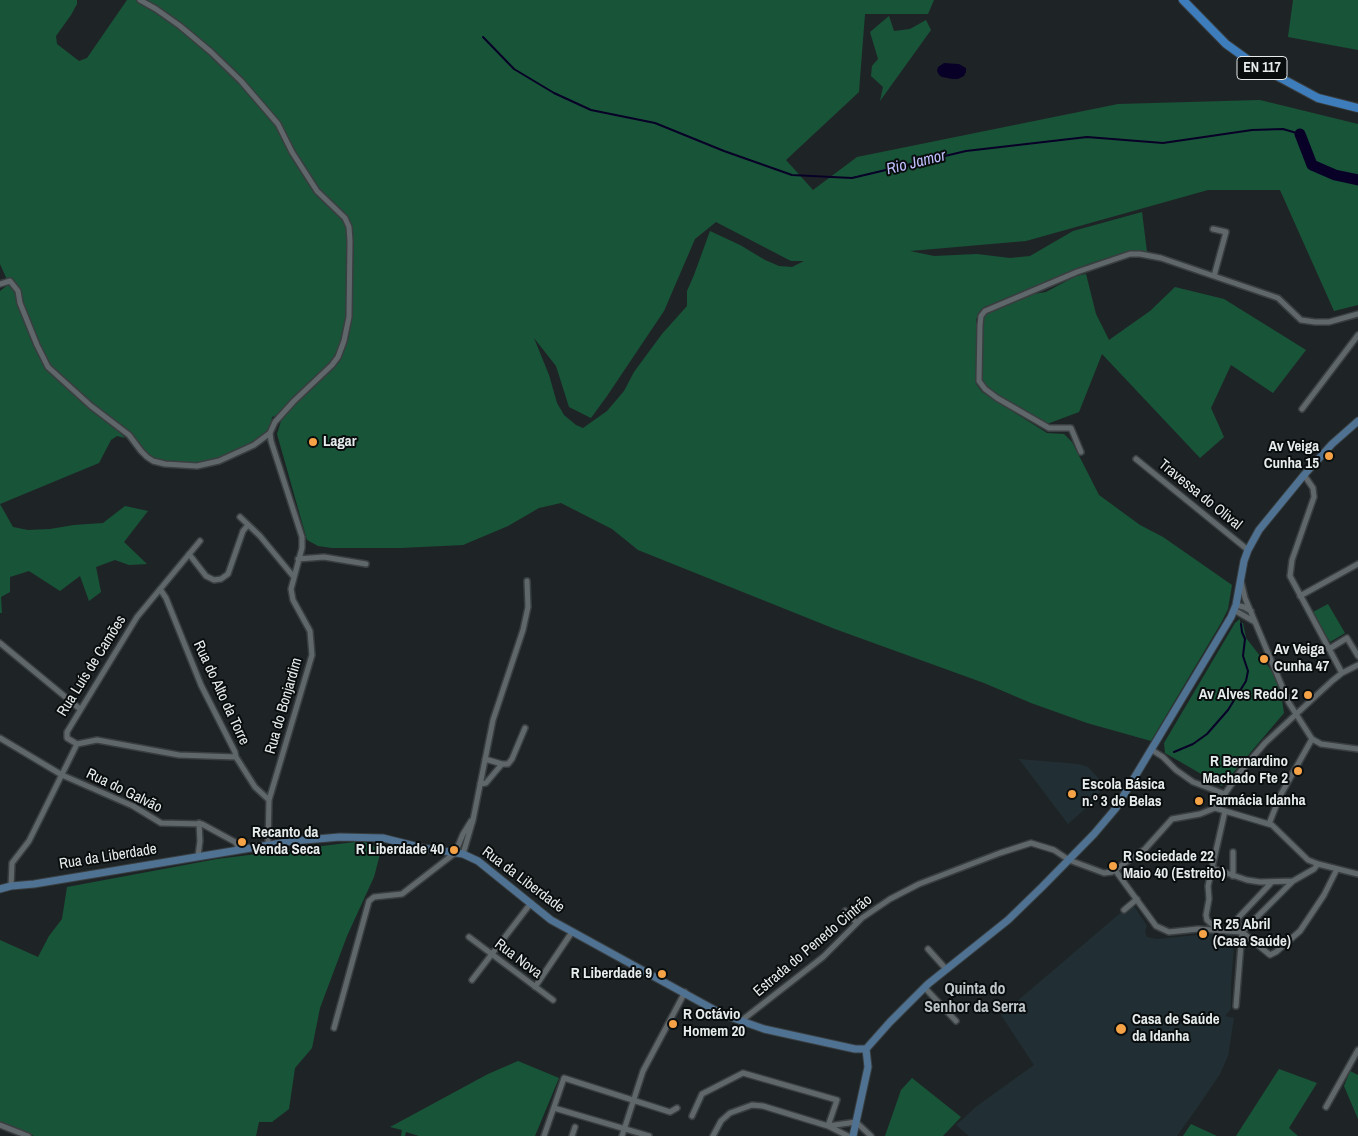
<!DOCTYPE html>
<html>
<head>
<meta charset="utf-8">
<style>
  body { margin:0 }
  canvas { display:block; background:#1e2426 }
</style>
</head>
<body>
<canvas width="1358" height="1136"></canvas>
<script>
const c = document.querySelector('canvas').getContext('2d');
c.lineJoin = 'round';
function fillPath(path, color) {
  c.fillStyle = color;
  c.fill(path, 'evenodd');
}
function shape(rows) {
  const path = new Path2D();
  for (const r of rows) {
    path.moveTo(r[0], r[1]);
    for (let i = 2; i < r.length; i += 2) path.lineTo(r[i], r[i + 1]);
  }
  return path;
}
function stroke(path, color, width, dash) {
  c.strokeStyle = color;
  c.lineWidth = width;
  c.lineCap = dash ? 'butt' : 'round';
  c.setLineDash(dash || []);
  c.stroke(path);
}
function write(font, color, halo, rows, align = 'center') {
  c.font = font + ' "Archivo Narrow",sans-serif';
  c.lineWidth = 4;
  c.setLineDash([]);
  c.textBaseline = 'middle';
  c.strokeStyle = halo;
  c.fillStyle = color;
  for (const [text, x, y, turn = 0] of rows) {
    c.save();
    c.translate(x, y);
    c.rotate((+turn || 0) * Math.PI / 180);
    c.textAlign = isNaN(turn) ? turn : align;
    if (halo) c.strokeText(text, 0, 0);
    c.fillText(text, 0, 0);
    c.restore();
  }
}
fillPath(shape([
  [1019,759,1078,764,1088,767,1100,780,1101,789,1096,799,1068,824],
  [1132,903,1147,926,1145,931,1147,937,1157,939,1228,932,1232,935,1234,944,1231,984,1231,1009,1225,1016,1234,1018,1228,1056,1220,1074,1199,1105,1177,1136,969,1136,956,1125,977,1106,1034,1065,1001,1015]
]), '#212e33');
fillPath(shape([
  [0,0,77,0,77,4,71,15,56,36,57,44,79,61,87,58,127,0,934,0,928,14,865,14,859,92,786,160,813,190,857,157,1118,104,1260,100,1358,124,1358,305,1334,311,1280,190,1208,190,1026,241,910,251,934,256,977,254,1010,258,1030,256,1073,231,1142,212,1147,252,1133,250,1091,263,999,301,984,307,979,312,976,320,976,384,982,392,1047,433,1064,434,1072,442,1099,495,1140,525,1163,537,1232,585,1228,609,1221,623,1151,741,1087,723,1031,703,984,683,835,629,638,550,612,529,561,503,539,508,508,526,463,545,400,548,332,548,318,546,307,540,277,434,281,421,277,415,272,417,270,431,253,444,210,462,200,463,162,462,153,459,136,442,132,433,121,429,100,412,125,438,117,436,111,440,99,463,0,504,13,527,28,530,50,529,74,525,103,523,125,506,148,511,124,542,147,564,129,565,115,560,96,567,101,592,89,601,80,576,60,591,29,571,10,577,10,592,1,597,2,613,0,613,0,291,9,284,0,264],
  [716,222,791,261,804,261,792,267,779,266,765,260,740,245,710,231,694,275,687,291,687,306,662,334,634,372,624,391,607,411,583,428,576,425,564,415,557,403,549,375,534,338,556,366,569,407,591,418,607,396,664,311,695,239],
  [1293,0,1358,0,1358,50,1288,37],
  [889,16,894,31,910,29,926,20,931,30,880,101,883,87,871,76,872,66,878,59,870,32],
  [1086,274,1096,314,1109,340,1150,311,1175,287,1224,299,1306,350,1273,393,1231,365,1211,408,1224,437,1200,458,1102,354,1079,412,1047,424,987,389,983,383,982,345,984,317,986,314,1005,305,1028,295,1046,292,1076,276],
  [1328,604,1345,633,1330,642,1313,612],
  [1240,619,1240,623,1243,623,1246,638,1275,675,1282,700,1284,713,1222,786,1165,753,1164,743,1235,623],
  [363,841,381,850,374,877,347,936,320,1008,312,1048,295,1068,289,1109,272,1122,259,1122,256,1136,34,1136,0,1123,0,940,38,957,49,936,62,919,67,887,217,859],
  [518,1061,559,1078,535,1136,419,1136,406,1132,405,1136,401,1136,402,1130,390,1127,488,1074],
  [1279,1069,1317,1083,1289,1128,1298,1136,1236,1136],
  [1350,1071,1358,1075,1358,1119,1344,1086],
  [912,1078,961,1117,943,1136,885,1136,901,1090],
  [1191,1124,1217,1136,1183,1136]
]), '#185438');
fillPath(shape([
  [944,63,959,64,966,68,966,72,964,76,958,79,952,79,942,77,939,75,937,71,938,67]
]), '#080027');
stroke(shape([
  [483,37,514,69,554,93,591,110,655,123,724,151,792,175,852,178,966,151,1087,137,1163,143,1252,130,1283,129,1300,134],
  [1174,752,1193,744,1207,734,1228,710,1246,681,1248,671,1243,656,1245,639,1242,632,1241,624]
]), '#080027', 2);
stroke(shape([
  [1300,134,1312,165,1335,175,1358,180]
]), '#080027', 11);
const street = shape([
  [1213,229,1226,232,1214,276],
  [0,284,10,281,18,291,20,303,37,345,48,367,91,406,129,435,141,451,147,457,153,461,165,464,197,466,219,461,254,445,270,433,275,422,294,401,332,365,338,357,344,341,349,317,350,241,349,227,345,218,317,191,292,152,278,124,241,81,211,52,180,26,156,9,140,0],
  [1302,409,1358,335],
  [1081,452,1071,428,1049,428,997,398,985,389,979,381,980,325,981,316,985,311,1077,272,1130,254,1140,254,1161,258,1278,298,1301,320,1315,322,1329,322,1358,314],
  [1136,459,1248,550],
  [1304,475,1313,488,1314,497,1292,560,1290,576,1342,673],
  [240,517,260,536,293,576],
  [189,554,206,576,214,580,221,579,228,574,243,531,248,525],
  [298,559,324,557,366,564],
  [1241,581,1245,598,1289,703,1312,739,1321,744,1358,749],
  [160,589,166,598,201,685,235,752,236,757,255,787,269,800],
  [1300,596,1358,564],
  [1236,605,1244,607,1251,611],
  [1234,610,1255,622],
  [0,643,80,709],
  [1329,649,1347,638,1358,656],
  [0,738,62,775,133,806,161,823,202,824,235,842,240,849],
  [77,744,97,740,179,755,236,757],
  [1152,750,1163,757,1176,770,1193,782,1225,794],
  [502,764,508,764,512,759,525,728],
  [480,784,486,783,502,764,485,759],
  [1215,808,1272,825,1308,860,1318,864,1358,874],
  [1269,824,1280,796,1312,739],
  [268,845,269,800,312,655,310,631,293,600,291,589,302,548,302,537,271,441,270,433],
  [463,854,473,820,493,720,523,630,528,607,527,581],
  [198,856,200,841,199,823],
  [1212,868,1247,880,1260,882,1293,881],
  [1115,870,1156,926,1169,932,1198,929,1242,932],
  [1233,876,1233,852],
  [1272,882,1239,917,1237,922,1242,932,1270,955,1276,952,1300,931,1324,895,1337,869],
  [11,886,12,863,29,841,77,744,67,738,67,732,137,617,200,541],
  [1124,910,1137,899],
  [845,911,857,923],
  [1216,928,1207,920,1206,915,1209,899,1208,886,1225,811],
  [1242,932,1293,881,1314,869,1318,864],
  [469,937,553,1000],
  [928,949,946,969],
  [472,980,531,903],
  [535,987,572,932],
  [925,988,956,1021],
  [1236,1006,1242,932],
  [741,1021,823,957,862,918,890,899,919,884,1000,853,1031,843,1054,850,1069,860,1104,873,1112,872,1145,849,1172,819,1200,814,1215,808,1240,772,1265,743,1332,681,1342,673,1358,665],
  [334,1028,369,901,374,897,402,894,455,853,463,834,471,821],
  [1326,1107,1358,1050],
  [554,1108,649,1136],
  [692,1116,702,1094,743,1073,837,1100,828,1126,763,1106,752,1105,730,1113,721,1121,713,1136],
  [0,1125,28,1136],
  [544,1136,564,1078,670,1112,677,1108],
  [572,1136,575,1127],
  [622,1136,643,1071,685,992],
  [848,1136,828,1126,856,1122,871,1136]
]);
const secondary = shape([
  [0,889,11,886,34,884,293,841,340,837,383,838,423,848,463,854,478,861,551,920,722,1014,764,1029,855,1049,866,1049,890,1022,928,984,1008,920,1042,887,1094,834,1116,808,1231,617,1236,605,1244,561,1248,550,1259,530,1304,475,1332,444,1358,421],
  [853,1136,868,1067,866,1049]
]);
const primary = shape([
  [1183,0,1226,44,1251,62,1318,98,1358,108]
]);
stroke(street, '#393e40', 8);
stroke(secondary, '#393e40', 9);
stroke(primary, '#393e40', 10);
stroke(street, '#60676a', 5);
stroke(secondary, '#4f7293', 7);
stroke(primary, '#3e7dbc', 8);
for (const [x, y, r, color] of [
  [313,442,5,"#f5a346"],
  [1329,456,5,"#f5a346"],
  [1264,659,5,"#f5a346"],
  [1308,695,5,"#f5a346"],
  [1298,771,5,"#f5a346"],
  [1072,794,5,"#f5a346"],
  [1199,801,5,"#f5a346"],
  [242,842,5,"#f5a346"],
  [454,850,5,"#f5a346"],
  [1113,866,5,"#f5a346"],
  [1203,934,5,"#f5a346"],
  [662,974,5,"#f5a346"],
  [673,1024,5,"#f5a346"],
  [1121,1029,6,"#f5a346"]
]) {
  const dot = new Path2D();
  dot.arc(x, y, r, 0, 2 * Math.PI);
  c.fillStyle = color;
  c.fill(dot);
  stroke(dot, '#0a0d0e', 2);
}
for (const [x, y, w] of [
  [1262,68,50]
]) {
  const box = new Path2D();
  box.roundRect(x - w / 2, y - 11.5, w, 23, 4);
  c.fillStyle = '#0a0d0e';
  c.fill(box);
  stroke(box, '#e6ebec', 1);
}
write('bold 14px', '#e6ebec', null, [
  ["EN 117",1262,68]
]);
write('bold 15px', '#e6ebec', '#0a0d0e', [
  ["Lagar",323,442],
  ["Av Veiga",1319,447,"right"],
  ["Cunha 15",1319,464,"right"],
  ["Av Veiga",1274,650],
  ["Cunha 47",1274,667],
  ["Av Alves Redol 2",1298,695,"right"],
  ["R Bernardino",1288,762,"right"],
  ["Machado Fte 2",1288,779,"right"],
  ["Escola Básica",1082,785],
  ["n.º 3 de Belas",1082,802],
  ["Farmácia Idanha",1209,801],
  ["Recanto da",252,833],
  ["Venda Seca",252,850],
  ["R Liberdade 40",444,850,"right"],
  ["R Sociedade 22",1123,857],
  ["Maio 40 (Estreito)",1123,874],
  ["R 25 Abril",1213,925],
  ["(Casa Saúde)",1213,942],
  ["R Liberdade 9",652,974,"right"],
  ["R Octávio",683,1015],
  ["Homem 20",683,1032],
  ["Casa de Saúde",1132,1020],
  ["da Idanha",1132,1037]
], 'left');
write('15px', '#e6ebec', '#0a0d0e', [
  ["Travessa do Olival",1200,495,39],
  ["Rua Luís de Camões",92,666,-58],
  ["Rua do Alto da Torre",221,693,65],
  ["Rua do Bonjardim",284,706,-74],
  ["Rua do Galvão",124,791,26],
  ["Rua da Liberdade",108,857,-9],
  ["Rua da Liberdade",523,880,37],
  ["Estrada do Penedo Cintrão",813,946,-40],
  ["Rua Nova",518,959,37]
]);
write('italic 16px', '#bfbffe', '#0a0d0e', [
  ["Rio Jamor",916,163,-14]
]);
write('bold 16px', '#bec6c9', '#0a0d0e', [
  ["Quinta do",975,990],
  ["Senhor da Serra",975,1008]
]);
</script>
</body>
</html>
